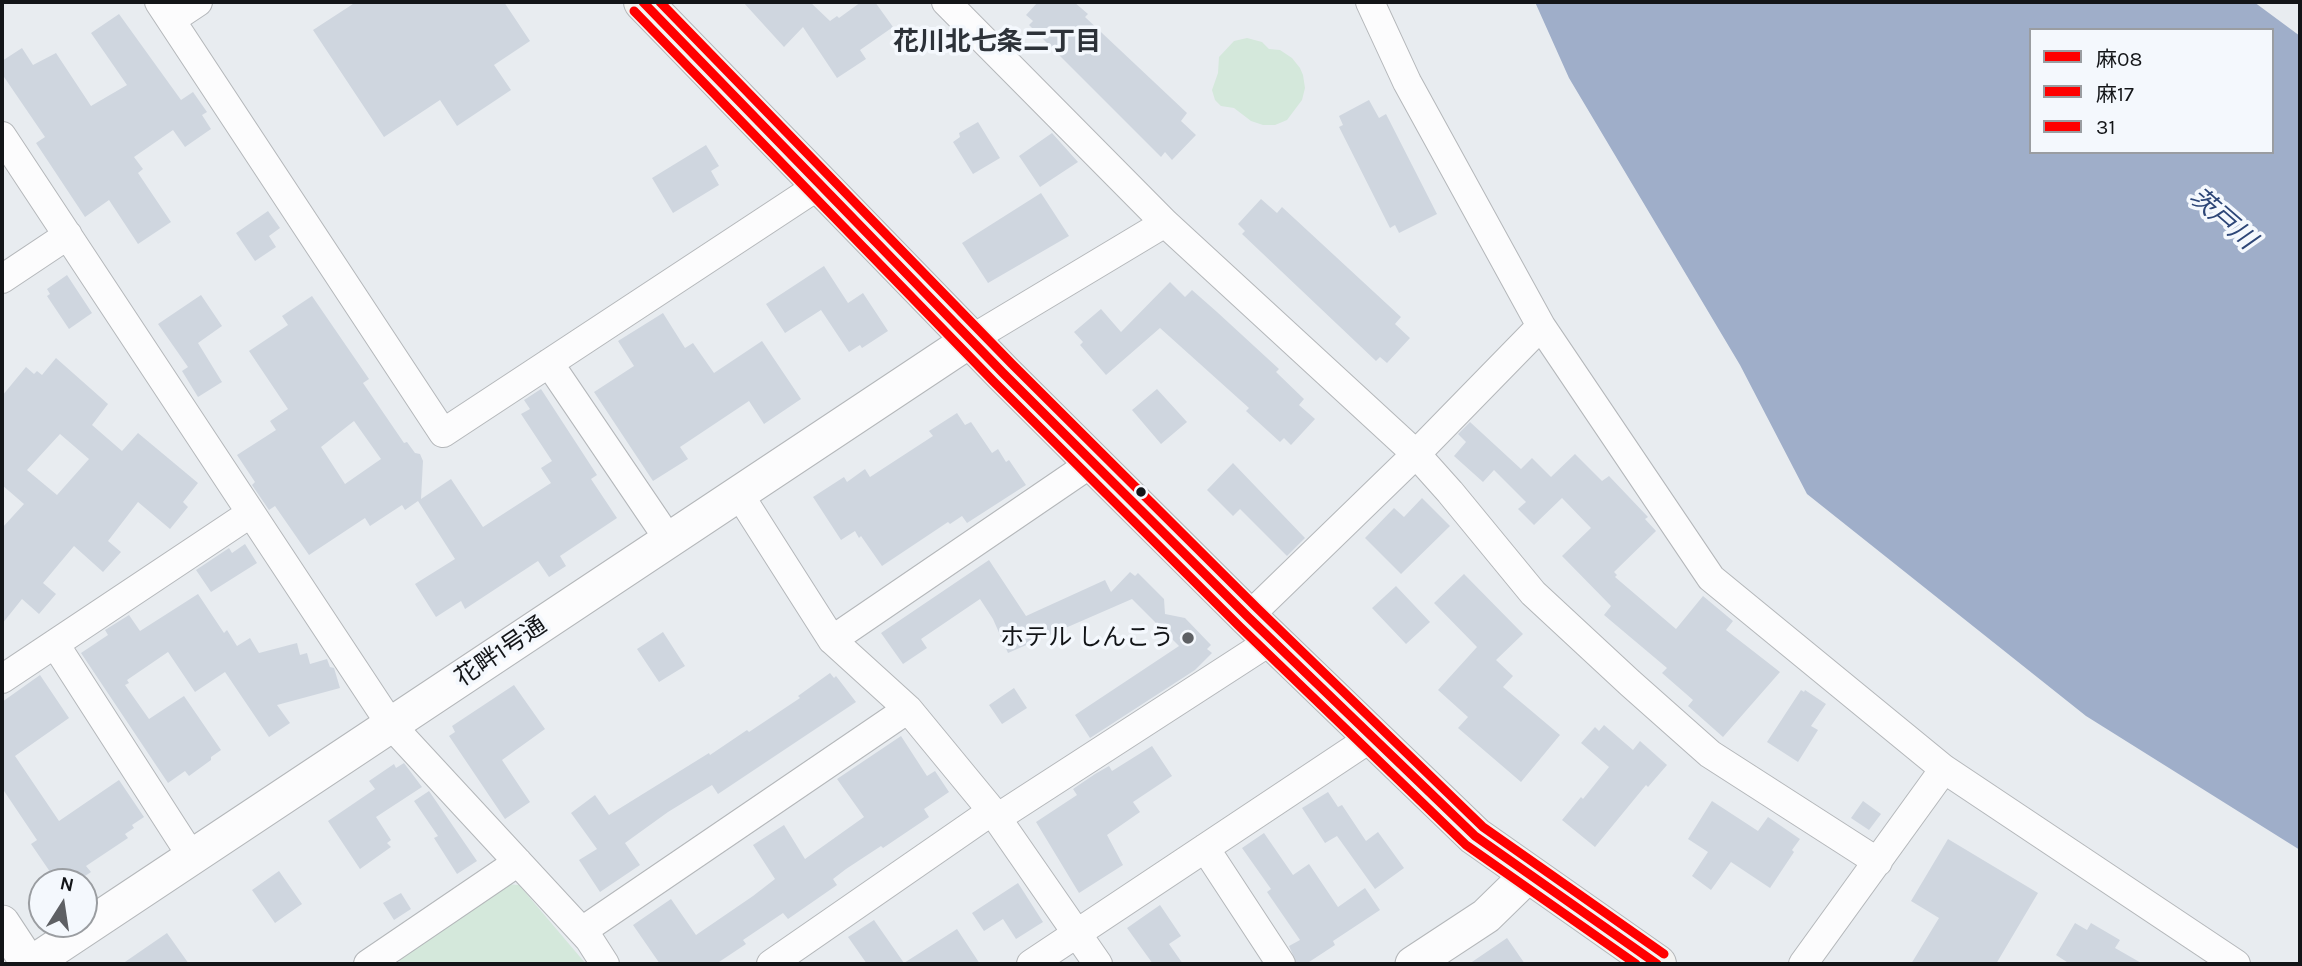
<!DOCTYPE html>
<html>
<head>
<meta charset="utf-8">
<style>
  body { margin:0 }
  #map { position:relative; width:2302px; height:966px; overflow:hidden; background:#e8ecf0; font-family:Karla,"Noto Sans JP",sans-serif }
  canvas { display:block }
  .frame { position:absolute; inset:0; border:4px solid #131518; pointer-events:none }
  .legend { position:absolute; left:2029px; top:28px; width:245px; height:126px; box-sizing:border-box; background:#f4f8fd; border:2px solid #9a9da1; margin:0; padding:9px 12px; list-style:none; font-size:21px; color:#131518 }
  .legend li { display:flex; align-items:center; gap:14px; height:35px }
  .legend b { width:35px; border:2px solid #9a9da1 }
  .north { position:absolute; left:28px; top:868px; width:70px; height:70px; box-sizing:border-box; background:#f4f8fd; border:2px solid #9a9da1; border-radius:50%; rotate:12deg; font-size:19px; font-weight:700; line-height:28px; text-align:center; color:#131518 }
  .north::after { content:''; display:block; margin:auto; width:24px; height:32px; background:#5e6064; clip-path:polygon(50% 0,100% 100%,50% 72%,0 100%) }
</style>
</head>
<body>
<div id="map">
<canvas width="2302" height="966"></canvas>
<div class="frame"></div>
<ul class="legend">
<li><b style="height:9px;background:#f00"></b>麻08</li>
<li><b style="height:9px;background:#f00"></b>麻17</li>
<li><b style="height:9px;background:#f00"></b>31</li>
</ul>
<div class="north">N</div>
</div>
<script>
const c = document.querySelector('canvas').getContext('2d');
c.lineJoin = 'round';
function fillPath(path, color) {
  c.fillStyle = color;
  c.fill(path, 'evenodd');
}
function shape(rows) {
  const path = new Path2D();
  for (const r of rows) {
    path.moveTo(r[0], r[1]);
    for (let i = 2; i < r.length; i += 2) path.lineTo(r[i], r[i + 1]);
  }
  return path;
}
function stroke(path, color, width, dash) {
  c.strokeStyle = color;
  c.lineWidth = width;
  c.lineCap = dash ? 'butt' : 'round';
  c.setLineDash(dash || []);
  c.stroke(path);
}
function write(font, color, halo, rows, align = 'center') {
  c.font = font + ' Karla,"Noto Sans JP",sans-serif';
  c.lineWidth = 7;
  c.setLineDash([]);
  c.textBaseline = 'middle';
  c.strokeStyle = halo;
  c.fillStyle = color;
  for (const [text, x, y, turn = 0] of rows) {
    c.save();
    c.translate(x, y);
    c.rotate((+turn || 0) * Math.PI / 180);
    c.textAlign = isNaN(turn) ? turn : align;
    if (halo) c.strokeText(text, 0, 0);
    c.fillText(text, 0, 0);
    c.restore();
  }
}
fillPath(shape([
  [1247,38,1262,42,1269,49,1280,50,1292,58,1300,68,1303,75,1305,88,1302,100,1287,120,1275,125,1263,125,1251,121,1234,108,1221,106,1215,100,1212,90,1218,73,1219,57,1234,41],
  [505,884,519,885,586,964,401,964,398,959]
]), '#d4e8db');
fillPath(shape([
  [1535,2,2254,2,2300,36,2300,850,2086,716,1807,494,1740,365,1569,78],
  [2031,30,2272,30,2272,152,2031,152]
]), '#9faec9');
fillPath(shape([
  [356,2,504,2,530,41,494,65,511,90,457,126,440,100,384,137,313,30],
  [743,2,810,2,830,21,837,16,839,18,861,2,875,2,893,27,860,50,866,59,837,78,803,27,784,47],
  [1038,2,1074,2,1088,14,1085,17,1187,113,1181,121,1196,135,1172,160,1165,152,1161,157,1029,25,1033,21,1026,15],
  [119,14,181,100,193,92,207,112,202,115,211,129,185,147,173,130,134,157,143,169,138,173,171,222,138,244,109,200,85,217,36,143,45,137,2,74,2,61,22,48,33,65,56,53,91,106,127,85,91,33],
  [1369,100,1379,118,1386,114,1437,214,1399,233,1395,225,1390,228,1339,127,1343,125,1339,116],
  [978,122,1000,158,973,174,953,142,960,137,959,133],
  [1052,133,1078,162,1040,187,1019,156],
  [706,145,719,166,711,171,719,185,673,213,652,178],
  [1041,193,1069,236,988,283,962,243],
  [1261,199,1277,213,1282,207,1401,317,1395,324,1410,338,1387,363,1380,357,1376,361,1242,234,1245,231,1238,224],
  [268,211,280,228,269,236,276,247,255,261,236,233],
  [824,266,848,303,863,293,888,331,862,348,860,345,849,352,821,310,785,333,766,304],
  [67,275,92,313,69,329,47,296,50,294,47,289],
  [1170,282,1185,297,1192,290,1217,312,1279,369,1276,372,1304,399,1299,405,1315,419,1291,445,1284,438,1280,442,1246,411,1249,408,1160,328,1106,375,1080,345,1083,342,1074,332,1101,309,1121,332],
  [201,295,222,326,198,343,222,382,198,397,182,371,188,367,158,324],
  [312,296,369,379,363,383,404,443,407,442,415,453,420,454,423,461,421,499,451,479,483,527,551,483,541,468,552,461,521,414,530,409,524,400,541,389,597,475,591,479,617,518,560,556,566,566,549,577,538,561,465,609,461,601,436,617,415,584,455,559,418,501,405,510,402,505,370,526,365,518,309,555,275,506,269,510,252,485,255,482,237,455,276,430,270,421,288,409,249,351,288,325,282,316],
  [354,421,381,459,345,484,321,447],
  [663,313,685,348,693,343,714,373,762,341,801,399,764,424,749,401,680,447,688,459,653,481,594,392,634,366,618,341],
  [56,358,108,404,92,425,122,451,138,433,198,483,183,502,188,507,170,529,138,502,108,541,121,552,103,572,74,546,43,583,56,594,39,614,22,599,2,624,2,528,24,504,2,485,2,396,26,367,34,374,37,371,42,375],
  [60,434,89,459,57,495,27,470],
  [1157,389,1187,422,1161,444,1132,410],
  [957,413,965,425,971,422,992,453,998,449,1006,462,1009,460,1026,485,967,523,962,516,950,524,948,522,882,566,861,536,859,538,855,531,841,540,813,497,844,477,847,482,865,469,870,477,933,436,929,431],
  [1470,422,1521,469,1532,458,1551,477,1575,454,1602,481,1609,476,1648,517,1645,519,1656,531,1614,572,1617,575,1615,577,1676,629,1703,596,1733,621,1726,630,1780,672,1723,737,1688,706,1693,700,1662,673,1667,668,1604,615,1611,606,1562,556,1591,528,1562,498,1534,525,1518,509,1526,502,1494,470,1483,482,1454,456,1466,442,1458,434],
  [1233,463,1305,538,1287,556,1240,509,1233,516,1207,490],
  [1422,498,1450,526,1401,574,1365,538,1394,508,1404,517],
  [245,544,257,563,211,592,196,570,229,548,232,553],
  [989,560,1026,616,1105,580,1111,592,1130,572,1135,576,1138,573,1164,599,1165,614,1185,618,1211,645,1207,649,1212,653,1195,670,1090,738,1075,715,1179,646,1132,599,1008,653,993,619,980,599,921,639,927,648,903,664,881,633],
  [1464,574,1523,634,1496,660,1513,676,1503,687,1560,735,1521,782,1458,728,1468,717,1438,690,1477,647,1434,603],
  [1396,586,1430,622,1406,644,1372,608],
  [198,594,224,633,227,630,237,646,250,638,259,653,297,643,300,655,307,653,310,664,327,659,330,667,334,668,340,688,277,705,290,723,269,737,225,672,195,692,168,652,127,680,129,683,125,685,149,719,184,696,221,750,211,757,211,760,189,776,185,771,168,783,81,653,108,635,105,630,129,615,140,631],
  [663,632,685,666,659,682,637,649],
  [830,673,834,678,836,676,856,702,718,794,712,785,668,812,625,843,640,865,600,892,579,860,597,849,571,813,595,795,609,815,709,753,710,755,747,730,749,732,800,698,798,696],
  [40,675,69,718,15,756,59,821,119,780,144,817,132,825,134,828,125,834,128,838,86,866,91,872,76,882,57,882,31,844,37,840,2,788,2,702],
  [514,685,545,729,502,760,530,802,505,819,449,736,455,732,452,726],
  [1014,688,1027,708,1002,724,989,705],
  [1801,690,1804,692,1805,690,1826,704,1811,726,1818,730,1798,762,1767,742],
  [1604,725,1633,750,1640,741,1667,765,1648,787,1646,785,1595,847,1562,820,1581,797,1583,799,1609,767,1581,743,1595,727,1599,731],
  [901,736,927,776,935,771,949,792,924,809,929,817,883,848,881,846,846,869,833,879,837,885,788,919,783,913,743,940,746,944,716,964,660,964,633,925,671,899,696,935,753,896,775,879,753,845,784,825,805,859,864,817,837,779],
  [1152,746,1172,776,1133,802,1140,812,1107,835,1123,865,1079,893,1036,822,1077,795,1073,789,1095,774,1109,766,1112,771],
  [404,763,422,787,376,817,391,840,387,843,391,847,360,869,328,821,375,789,369,781,394,764,396,768],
  [429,791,477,861,457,874,434,838,438,836,414,801],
  [1328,792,1338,807,1342,805,1366,841,1378,832,1404,868,1375,889,1337,836,1325,843,1302,808],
  [1712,801,1758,831,1768,817,1800,839,1792,850,1794,852,1770,888,1731,862,1711,890,1692,876,1708,852,1688,839],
  [1863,801,1881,814,1869,830,1851,818],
  [1264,833,1293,875,1309,864,1338,907,1365,888,1380,910,1333,941,1335,945,1306,964,1297,964,1289,946,1300,940,1267,892,1271,889,1242,848],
  [1948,839,2038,893,1996,964,1911,964,1939,918,1911,901],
  [279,871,302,904,275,923,252,890],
  [1018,883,1043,922,1016,939,1003,919,984,931,972,913],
  [401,893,411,909,394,920,383,903],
  [1160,905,1181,936,1169,944,1183,964,1153,964,1127,928],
  [874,920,904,963,957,929,980,964,867,964,848,937],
  [2075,923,2087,930,2091,923,2120,940,2115,948,2143,964,2070,964,2056,955],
  [167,933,189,964,122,964],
  [1507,938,1525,964,1469,964]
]), '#cfd6df');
const minor = shape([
  [159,2,443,433,821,184],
  [946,2,1165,223,1416,454,1450,492,1533,593,1630,683,1710,754,1878,862],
  [1370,2,1407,82,1541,326,1711,578,1944,769,2236,964],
  [171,20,198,2],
  [2,136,391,725,589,939,605,964],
  [2,279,68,235],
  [970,340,1165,223],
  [549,363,669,540],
  [739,494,832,640,908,709,992,811,1098,964],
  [1248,617,1416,454,1541,326],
  [832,640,1093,462],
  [55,644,192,857],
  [2,679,251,513],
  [997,818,1272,640],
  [1205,848,1281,964],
  [582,931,908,709],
  [368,964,518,862],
  [771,964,992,811],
  [1031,964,1372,737],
  [1803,964,1944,769]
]);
const tertiary = shape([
  [2,923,29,964],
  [31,964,970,340],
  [1413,964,1486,916,1529,874]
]);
const secondary = shape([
  [643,2,1003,373,1248,617,1475,836,1657,964]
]);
stroke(minor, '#b4b7ba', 30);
stroke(tertiary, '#b4b7ba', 37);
stroke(secondary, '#b4b7ba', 40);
stroke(minor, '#fcfcfd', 28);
stroke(tertiary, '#fcfcfd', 35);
stroke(secondary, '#f3f3f1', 38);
stroke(shape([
  [643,2,1003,373,1248,617,1475,836,1657,964]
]), '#f00', 9);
stroke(shape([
  [634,11,994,382,1239,626,1466,845,1636,964]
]), '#f00', 9);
stroke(shape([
  [660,2,1012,364,1257,608,1483,827,1664,954]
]), '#f00', 9);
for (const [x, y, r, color] of [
  [1141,492,6,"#131518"],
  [1188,638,7,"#5e6064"]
]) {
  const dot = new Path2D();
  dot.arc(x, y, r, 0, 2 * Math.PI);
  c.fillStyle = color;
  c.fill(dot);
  stroke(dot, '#f4f8fd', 2.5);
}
write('24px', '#131518', '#f4f8fd', [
  ["ホテル しんこう",1174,638]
], 'right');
write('24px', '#131518', '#f4f8fd', [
  ["花畔1号通",501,652,-34]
]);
write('bold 26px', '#2d3239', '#f4f8fd', [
  ["花川北七条二丁目",997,43]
]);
write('italic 26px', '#2d4677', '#f4f8fd', [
  ["茨戸川",2222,219,41]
]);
</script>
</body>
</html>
